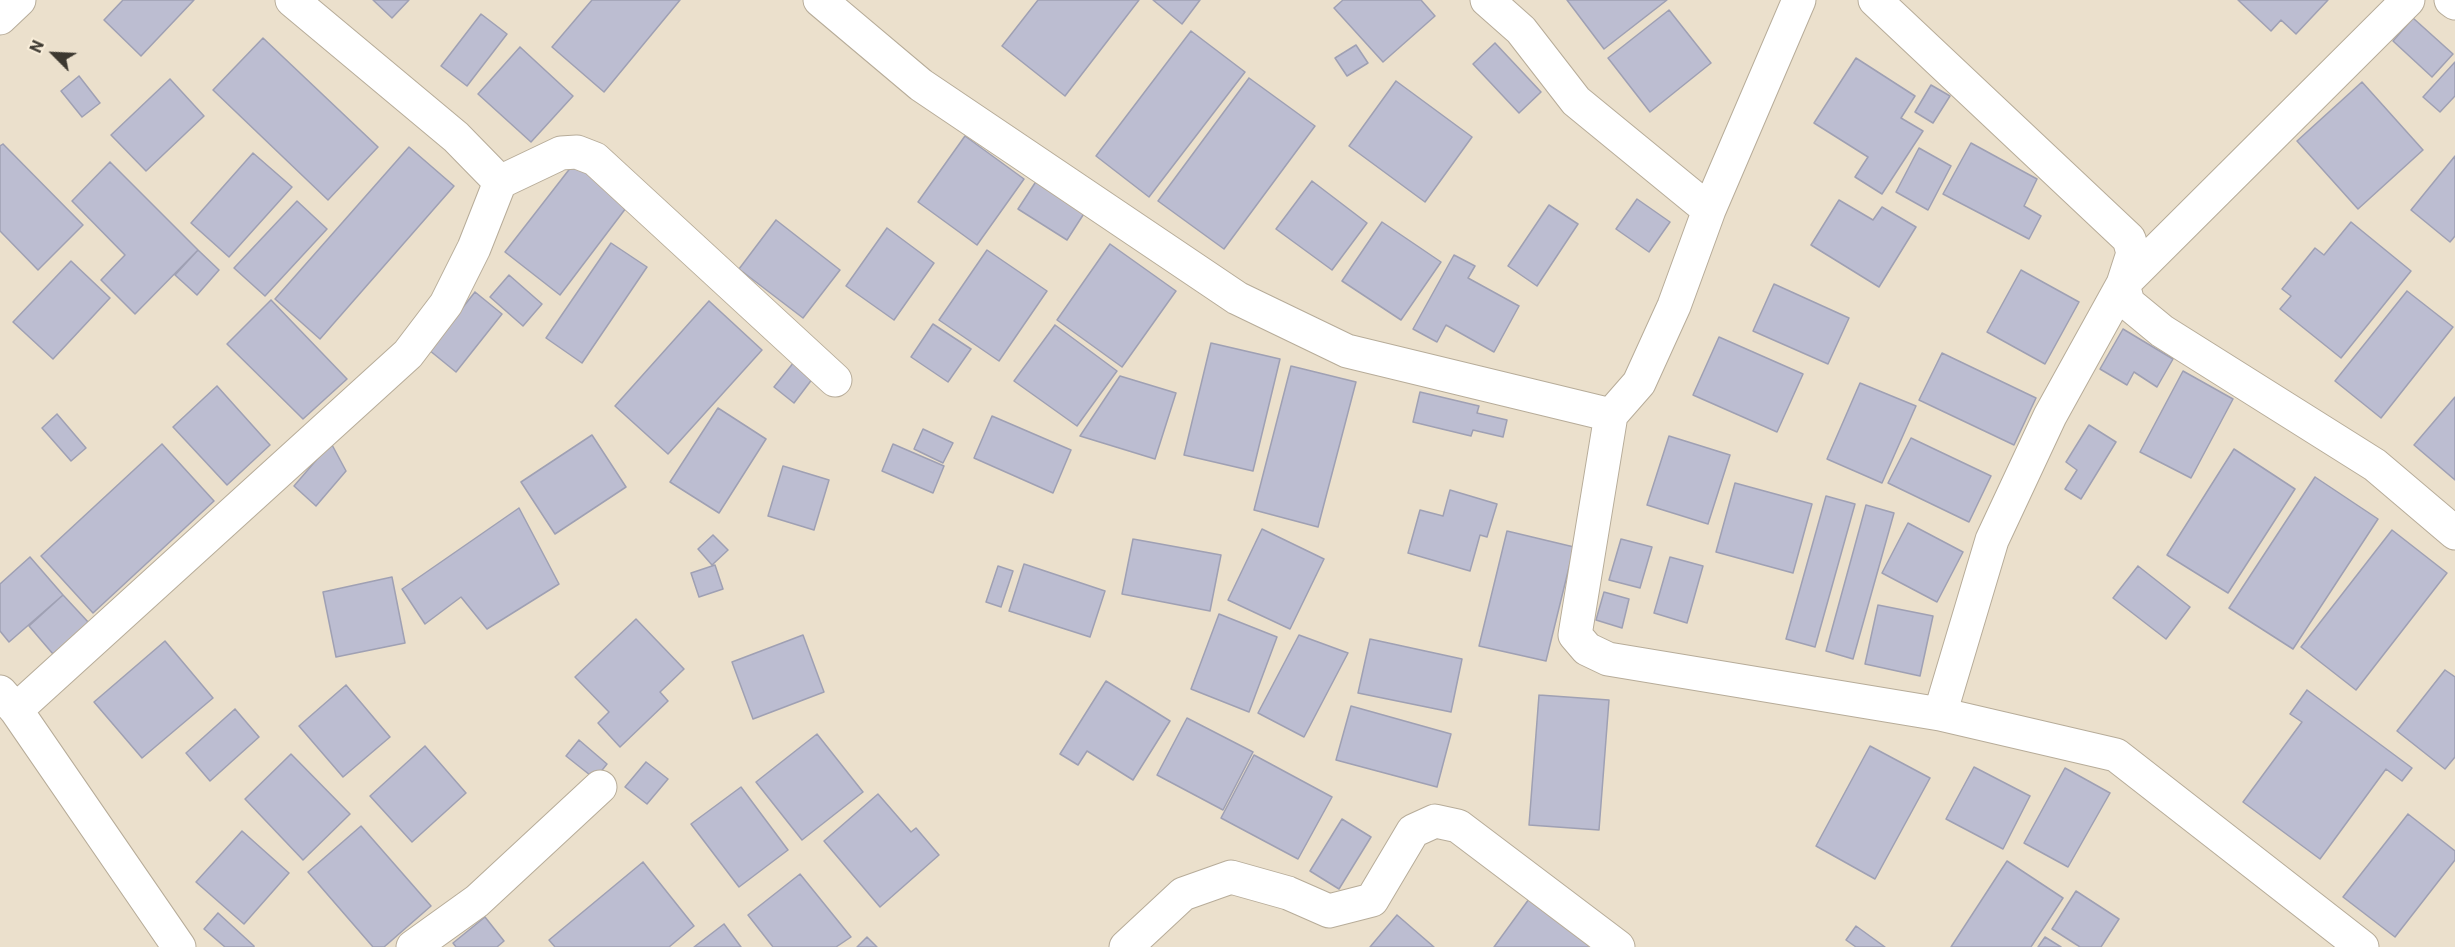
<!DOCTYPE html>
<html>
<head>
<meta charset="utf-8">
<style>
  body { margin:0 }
  #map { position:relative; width:2455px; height:947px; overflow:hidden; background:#ebe0cc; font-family:Roboto,sans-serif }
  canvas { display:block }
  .north { position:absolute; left:24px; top:24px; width:60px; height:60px; -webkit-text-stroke:4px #f8edd9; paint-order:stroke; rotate:294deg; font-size:16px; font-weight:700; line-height:24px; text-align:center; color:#3c3830 }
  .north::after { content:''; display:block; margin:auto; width:21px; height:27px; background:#3c3830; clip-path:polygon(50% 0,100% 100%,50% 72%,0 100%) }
</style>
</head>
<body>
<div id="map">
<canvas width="2455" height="947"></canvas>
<div class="north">N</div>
</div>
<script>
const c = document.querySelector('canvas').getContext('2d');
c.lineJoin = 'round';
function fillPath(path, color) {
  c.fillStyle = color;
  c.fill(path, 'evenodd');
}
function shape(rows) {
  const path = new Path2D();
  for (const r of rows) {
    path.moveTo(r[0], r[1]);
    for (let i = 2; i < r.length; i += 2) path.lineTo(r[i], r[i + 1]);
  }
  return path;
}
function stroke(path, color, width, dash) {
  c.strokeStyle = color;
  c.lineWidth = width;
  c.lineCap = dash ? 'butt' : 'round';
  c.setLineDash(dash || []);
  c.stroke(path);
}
const building = shape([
  [123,0,194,0,141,56,104,20,123,0],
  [373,0,409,0,392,18,373,0],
  [592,0,680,0,604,92,552,47,592,0],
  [1038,0,1139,0,1065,96,1002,46,1038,0],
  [1153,0,1200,0,1182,24,1153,0],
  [1343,0,1421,0,1435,16,1383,62,1334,8,1343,0],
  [1567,0,1667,0,1604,49,1567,0],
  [2238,0,2328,0,2296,34,2281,20,2271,31,2238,0],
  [1669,10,1711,63,1650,112,1608,58,1669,10],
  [481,14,507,34,467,86,441,66,481,14],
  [2413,18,2453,54,2432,77,2393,41,2413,18],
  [1191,31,1245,72,1149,197,1096,156,1191,31],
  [263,38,378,147,328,200,213,90,263,38],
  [1495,43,1541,92,1519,113,1473,64,1495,43],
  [1356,45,1368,63,1347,76,1335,58,1356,45],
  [520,47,573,96,531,142,478,94,520,47],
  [1856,58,1915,96,1901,118,1923,131,1882,194,1855,177,1868,157,1814,123,1856,58],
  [2455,62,2455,96,2440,112,2423,97,2455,62],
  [79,76,100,103,82,117,61,91,79,76],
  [1249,78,1315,126,1224,249,1158,201,1249,78],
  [170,79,204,116,146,171,111,135,170,79],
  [1396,81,1472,137,1425,202,1349,146,1396,81],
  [2362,82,2423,150,2358,209,2297,141,2362,82],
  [1931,85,1950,96,1933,123,1915,112,1931,85],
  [965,136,1024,179,977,245,918,202,965,136],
  [1971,143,2037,179,2024,206,2041,216,2029,239,1943,194,1971,143],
  [3,144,83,225,38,270,0,231,0,146,3,144],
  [409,147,454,186,320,339,275,299,409,147],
  [1919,148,1951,166,1928,210,1896,192,1919,148],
  [253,153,292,187,229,257,191,223,253,153],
  [2455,156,2455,236,2450,242,2411,210,2455,156],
  [110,162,198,250,135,314,101,280,125,255,72,201,110,162],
  [575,162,629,204,560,295,505,252,575,162],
  [1037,180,1085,212,1067,240,1018,209,1037,180],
  [1312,181,1367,223,1332,270,1276,229,1312,181],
  [1637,199,1670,222,1649,252,1616,229,1637,199],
  [1839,200,1873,220,1882,207,1916,227,1879,287,1811,245,1839,200],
  [297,201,327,229,265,296,234,268,297,201],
  [1549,205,1578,224,1537,286,1508,266,1549,205],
  [776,220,840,270,803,318,739,269,776,220],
  [1382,222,1441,262,1401,320,1342,281,1382,222],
  [2351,222,2411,271,2341,358,2280,309,2291,296,2282,289,2315,248,2324,255,2351,222],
  [887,228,934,263,894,320,846,286,887,228],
  [611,243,647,267,582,363,546,338,611,243],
  [1110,244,1176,291,1122,367,1057,320,1110,244],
  [198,250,219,270,197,295,175,275,198,250],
  [987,250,1047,291,999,361,939,320,987,250],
  [1454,255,1475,266,1468,278,1519,306,1494,352,1446,325,1437,342,1413,329,1454,255],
  [71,261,110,298,53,359,13,322,71,261],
  [2021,270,2079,302,2045,364,1987,332,2021,270],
  [509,275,542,304,523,326,490,297,509,275],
  [1774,284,1849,318,1828,364,1753,331,1774,284],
  [2407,291,2453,327,2381,418,2335,381,2407,291],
  [475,292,502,314,456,372,429,350,475,292],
  [271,300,347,379,303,419,227,344,271,300],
  [709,301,762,350,668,454,615,406,709,301],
  [933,324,971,349,948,382,911,357,933,324],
  [1055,325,1117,371,1077,426,1014,381,1055,325],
  [2123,329,2173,359,2157,387,2134,372,2127,385,2100,369,2123,329],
  [1719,337,1803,374,1777,432,1693,395,1719,337],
  [1211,343,1280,359,1253,471,1184,455,1211,343],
  [1942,353,2036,398,2014,445,1919,400,1942,353],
  [794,362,813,378,794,403,774,387,794,362],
  [1291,366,1356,382,1318,527,1254,510,1291,366],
  [2183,371,2233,399,2191,478,2140,452,2183,371],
  [1120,376,1176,393,1155,459,1080,436,1120,376],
  [1860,383,1916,406,1882,483,1827,459,1860,383],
  [217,386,270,445,227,485,173,427,217,386],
  [1420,392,1479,406,1477,413,1507,420,1503,437,1473,430,1471,436,1413,422,1420,392],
  [2455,397,2455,480,2414,445,2455,397],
  [718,408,766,439,719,513,670,482,718,408],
  [57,414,86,448,71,461,42,428,57,414],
  [992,416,1071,450,1053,493,974,458,992,416],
  [2089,425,2116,442,2081,499,2065,489,2077,470,2066,462,2089,425],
  [923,429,953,443,943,463,914,449,923,429],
  [592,435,626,487,555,534,521,482,592,435],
  [1669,436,1730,455,1708,524,1647,505,1669,436],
  [1911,438,1991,476,1969,522,1888,483,1911,438],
  [331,443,346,471,316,506,294,486,331,443],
  [162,444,214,501,93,613,41,556,162,444],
  [893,444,944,466,933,493,882,471,893,444],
  [2234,449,2295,489,2228,593,2167,555,2234,449],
  [783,466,829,480,814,530,768,516,783,466],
  [2315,477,2378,519,2293,649,2229,608,2315,477],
  [1735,483,1812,504,1793,573,1716,552,1735,483],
  [1450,490,1497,504,1487,537,1480,535,1470,571,1408,553,1420,510,1443,516,1450,490],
  [1826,496,1855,504,1815,647,1786,639,1826,496],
  [1866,505,1894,513,1853,659,1826,651,1866,505],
  [519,508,559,584,487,629,461,597,425,624,402,589,519,508],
  [1908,523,1963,552,1937,602,1882,573,1908,523],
  [1262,529,1324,559,1290,629,1228,600,1262,529],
  [2392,530,2447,573,2356,690,2301,647,2392,530],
  [1507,531,1574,547,1546,661,1479,646,1507,531],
  [713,535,728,550,712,565,698,549,713,535],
  [1133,539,1221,555,1210,611,1122,594,1133,539],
  [1621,539,1652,547,1640,588,1609,580,1621,539],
  [30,557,63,595,9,642,0,631,0,584,30,557],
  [1670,557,1703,566,1687,623,1654,613,1670,557],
  [1024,564,1105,591,1090,637,1009,611,1024,564],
  [715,565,723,589,699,597,691,573,715,565],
  [998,566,1013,571,1001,607,986,602,998,566],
  [2138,566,2190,607,2166,639,2113,598,2138,566],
  [392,577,405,643,336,657,323,592,392,577],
  [1604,592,1629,599,1622,628,1596,620,1604,592],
  [63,595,89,623,53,654,29,626,63,595],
  [1878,605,1933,616,1920,676,1865,664,1878,605],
  [1219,614,1277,637,1249,712,1191,689,1219,614],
  [636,619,684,669,660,692,668,701,620,747,598,723,609,712,575,677,636,619],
  [803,635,824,692,753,719,732,662,803,635],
  [1299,635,1348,653,1304,737,1258,713,1299,635],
  [1370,639,1462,659,1451,712,1358,693,1370,639],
  [165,641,213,698,142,758,94,702,165,641],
  [2445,670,2455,677,2455,757,2445,769,2397,731,2445,670],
  [1106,681,1170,721,1133,780,1087,751,1078,765,1060,754,1106,681],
  [346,685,390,737,343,777,299,726,346,685],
  [2307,690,2412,768,2402,781,2386,769,2320,859,2243,802,2302,722,2290,714,2307,690],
  [1539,695,1609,700,1599,830,1529,825,1539,695],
  [1351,706,1451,734,1437,787,1336,760,1351,706],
  [235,709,259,737,210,781,186,753,235,709],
  [1187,718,1253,752,1223,810,1157,775,1187,718],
  [817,734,863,792,802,840,756,782,817,734],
  [579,740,607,764,595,779,566,756,579,740],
  [425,746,466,793,412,842,370,796,425,746],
  [1870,746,1930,778,1875,879,1816,846,1870,746],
  [291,754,350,814,303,860,245,799,291,754],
  [1254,755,1332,797,1298,859,1221,818,1254,755],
  [646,762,668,779,647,804,625,787,646,762],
  [1974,767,2030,796,2003,849,1946,819,1974,767],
  [2065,768,2110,793,2068,867,2024,843,2065,768],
  [741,787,788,850,739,887,691,824,741,787],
  [878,794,911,832,916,828,939,855,880,907,824,841,878,794],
  [2408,814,2455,851,2455,860,2395,937,2343,897,2408,814],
  [1342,819,1371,837,1339,889,1310,871,1342,819],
  [361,826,431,906,384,947,373,947,308,872,361,826],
  [242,831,289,873,244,924,196,882,242,831],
  [2007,861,2063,898,2031,947,1951,947,2007,861],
  [643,862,694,926,669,947,555,947,549,940,643,862],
  [800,874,851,937,836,947,773,947,748,915,800,874],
  [2076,891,2119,919,2101,947,2080,947,2052,929,2076,891],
  [1529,899,1596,947,1494,947,1529,899],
  [218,913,254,946,254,947,225,947,204,929,218,913],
  [1397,915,1434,947,1370,947,1397,915],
  [485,917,504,941,497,947,456,947,453,943,485,917],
  [724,924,741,947,694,947,724,924],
  [1856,926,1885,947,1856,947,1846,940,1856,926],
  [867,937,877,947,857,947,867,937],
  [2045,937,2061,947,2038,947,2045,937]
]);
fillPath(building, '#bcbdd1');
stroke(building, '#9fa0b3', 1.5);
const minor = shape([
  [820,0,921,85,1237,298,1347,351,1611,415,1639,383,1674,306,1709,210,1799,0],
  [1487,0,1521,30,1576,101,1709,210],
  [1875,0,2129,239,2133,253,2123,284,2128,303,2162,331,2375,465,2455,533],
  [2451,0,2455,3],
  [0,18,19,0],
  [500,182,561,153,577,152,595,159,835,380],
  [1611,415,1575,635,1587,649,1608,659,1940,714,2116,755,2362,947],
  [0,692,16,710,179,947],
  [16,710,408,354,446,304,474,248,500,182,456,137,292,0],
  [1940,714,1992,540,2050,416,2123,284,2408,0],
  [413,947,477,901,600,787],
  [1126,947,1183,894,1231,877,1288,893,1329,911,1372,900,1413,831,1435,821,1458,826,1618,947]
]);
stroke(minor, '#b7ac99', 35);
stroke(minor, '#fff', 33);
</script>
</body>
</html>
